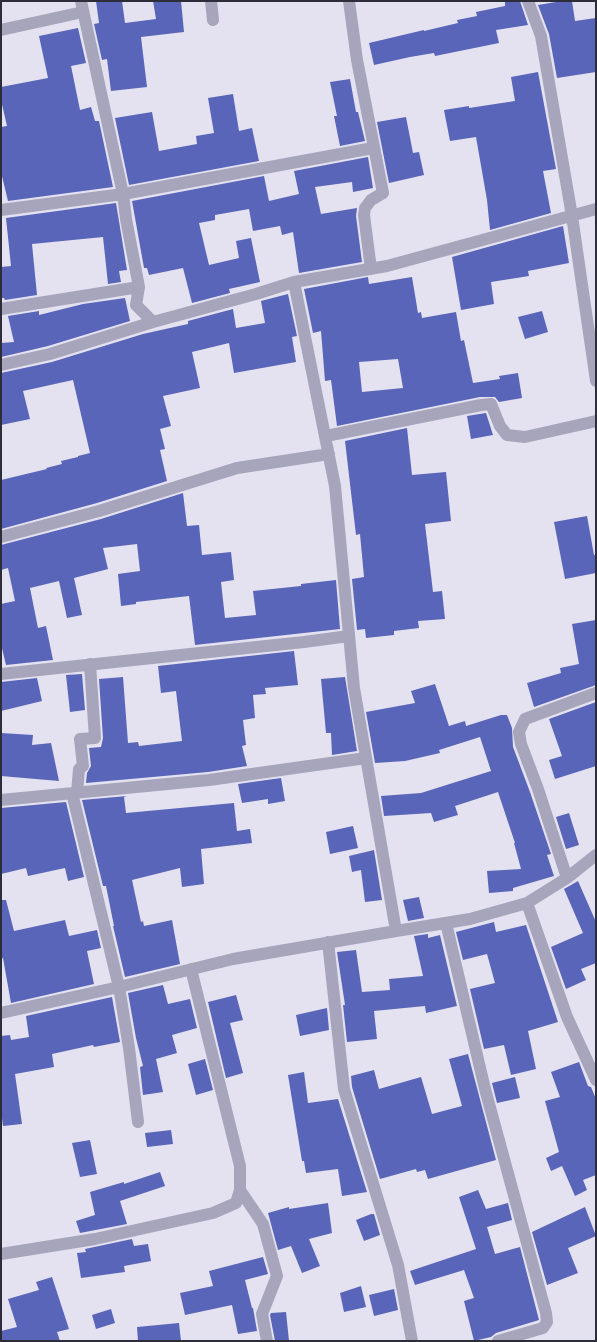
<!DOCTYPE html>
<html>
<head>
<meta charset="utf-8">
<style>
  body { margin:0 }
  #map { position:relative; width:597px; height:1342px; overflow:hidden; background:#e4e2f1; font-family:Mulish,sans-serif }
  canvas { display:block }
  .frame { position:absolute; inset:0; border:2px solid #2c2d38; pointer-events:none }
</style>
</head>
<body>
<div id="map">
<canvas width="597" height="1342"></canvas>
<div class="frame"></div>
</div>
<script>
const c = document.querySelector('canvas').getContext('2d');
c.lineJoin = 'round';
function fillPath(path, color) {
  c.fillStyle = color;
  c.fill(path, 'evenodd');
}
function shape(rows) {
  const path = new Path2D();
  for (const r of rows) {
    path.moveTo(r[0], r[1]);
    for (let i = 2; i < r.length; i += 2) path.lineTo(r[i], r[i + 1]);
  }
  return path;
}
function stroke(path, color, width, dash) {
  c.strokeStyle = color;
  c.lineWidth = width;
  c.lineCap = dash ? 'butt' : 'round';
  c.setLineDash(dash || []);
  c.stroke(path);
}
fillPath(shape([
  [96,1,122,1,125,23,156,19,153,1,181,1,184,32,141,37,147,87,111,91,107,59,102,60,94,24,99,23],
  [505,1,520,1,528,25,496,30,499,43,435,56,434,53,410,57,374,65,369,43,424,30,424,31,458,23,457,20,477,16,476,12,505,6],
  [562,1,572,1,575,21,596,18,596,72,557,78,549,34,538,5],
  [78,28,86,63,71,66,80,110,91,107,95,121,99,121,113,187,8,201,1,172,1,127,7,126,1,100,1,87,48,78,39,36],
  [538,72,556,169,543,171,551,213,490,230,487,200,476,137,450,141,444,110,469,106,469,108,515,101,511,77],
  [350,79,356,112,358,112,365,141,340,146,334,116,337,116,330,82],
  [233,94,239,131,252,128,259,161,129,185,115,118,152,112,159,151,197,144,196,136,214,133,208,98],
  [406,117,413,153,419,152,424,175,389,183,377,122],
  [368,157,373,188,353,192,352,182,315,187,321,214,357,208,356,216,362,262,299,273,293,232,282,235,280,226,253,231,249,209,215,215,215,220,199,223,209,265,239,258,236,241,251,238,260,282,229,289,230,293,192,303,183,268,149,275,147,268,144,268,132,201,264,176,269,201,299,194,294,171],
  [116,203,127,270,119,271,121,282,108,284,103,237,32,244,37,295,5,300,4,298,1,298,1,267,11,266,6,218],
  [563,226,569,263,528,271,529,276,491,282,494,304,461,310,452,257],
  [368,277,369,284,412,277,418,313,421,312,422,318,456,312,461,341,464,340,473,383,500,379,499,376,518,373,522,398,499,402,495,397,480,397,337,426,331,380,325,381,321,331,313,333,304,289],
  [398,359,403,388,362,392,359,362],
  [288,294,297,336,292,337,296,362,234,373,229,343,192,352,200,388,163,396,171,426,160,429,165,449,160,450,167,481,97,503,1,529,1,480,47,469,46,468,62,464,61,461,78,457,78,456,90,453,73,380,23,391,30,419,1,425,1,373,52,362,143,334,188,324,188,321,233,309,236,328,265,323,261,301],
  [125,298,130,321,48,346,1,357,1,343,14,342,8,316,39,311,39,315,83,304],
  [542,311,548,332,525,339,518,317],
  [486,413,493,435,471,439,467,416],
  [407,428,412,475,446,472,451,521,425,524,433,592,442,591,445,619,418,621,419,628,394,631,394,635,366,638,365,629,357,630,352,579,364,577,360,534,356,535,345,441],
  [183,493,187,526,199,525,202,555,231,552,234,580,221,582,225,618,256,615,253,591,301,586,301,584,336,580,340,629,195,645,189,596,136,602,136,604,121,606,118,574,140,571,137,544,103,548,108,569,74,578,82,615,67,618,59,581,30,588,38,628,46,626,53,660,6,665,1,644,1,604,15,601,8,568,1,570,1,545,101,519],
  [587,516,594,555,596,555,596,573,565,579,554,522],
  [596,620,596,685,534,707,527,683,561,673,560,668,579,664,572,624],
  [294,651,298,685,265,688,266,694,253,695,255,718,243,720,246,745,242,746,247,766,208,772,86,783,87,773,91,766,89,748,101,747,103,738,99,679,123,677,128,743,138,742,139,746,182,741,176,691,161,693,158,666],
  [82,674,85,710,70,712,66,675],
  [345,677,357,751,332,755,331,733,326,733,321,679],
  [37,678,42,701,1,711,1,682],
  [435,684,449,726,465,721,466,726,501,715,507,715,512,728,513,747,530,792,551,854,547,855,554,876,513,888,513,891,489,893,487,871,521,869,514,843,515,843,498,792,455,806,458,815,434,822,431,813,384,816,381,796,421,793,491,771,480,737,439,750,440,753,405,761,375,763,366,712,415,703,411,691],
  [596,702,596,766,555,779,549,760,562,756,549,719],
  [1,733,33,735,32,745,51,743,59,781,1,776],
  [281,778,285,801,268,804,268,799,242,803,238,784],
  [127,796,124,797,126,813,234,803,237,831,250,829,252,843,201,849,204,884,182,887,180,868,132,880,141,922,143,921,144,926,172,920,180,964,125,977,113,926,114,926,106,886,103,886,82,800],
  [66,802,84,877,68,881,65,868,28,876,26,868,1,874,1,808],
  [569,813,579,845,566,849,556,817],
  [353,826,358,848,330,854,326,832],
  [374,850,382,900,365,902,361,870,352,872,349,856],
  [578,881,596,922,596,963,581,969,586,980,566,989,551,947,583,933,564,889],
  [419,897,424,918,408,921,403,900],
  [1,900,6,900,14,931,65,920,69,936,97,930,101,948,87,951,94,984,11,1003,3,958,1,959],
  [494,922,496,932,526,925,558,1022,528,1031,536,1069,511,1075,504,1045,484,1049,470,989,495,983,487,954,463,960,456,932],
  [428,934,428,938,440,935,457,1006,426,1013,425,1006,374,1011,377,1039,347,1042,343,1005,345,1005,337,952,356,950,362,992,390,990,389,979,423,976,414,936],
  [163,985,168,1004,190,999,197,1028,172,1035,177,1053,156,1059,163,1092,143,1095,140,1067,143,1066,136,1038,128,993],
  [236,995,243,1020,230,1023,243,1073,226,1078,208,1002],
  [112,997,120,1042,94,1047,93,1045,52,1054,54,1067,15,1074,22,1124,3,1126,1,1111,1,1036,10,1035,11,1040,29,1037,26,1016],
  [327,1008,329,1030,300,1036,296,1015],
  [468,1054,496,1160,428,1179,425,1170,417,1172,416,1169,380,1179,352,1087,351,1076,374,1070,379,1089,421,1077,432,1114,462,1106,449,1059],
  [205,1059,213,1090,196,1095,188,1064],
  [579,1062,588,1086,591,1087,596,1099,596,1175,583,1180,587,1190,575,1196,562,1166,551,1171,546,1158,559,1152,545,1101,560,1097,551,1072],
  [304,1072,308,1103,338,1099,367,1192,342,1196,338,1169,306,1173,304,1161,302,1161,288,1075],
  [515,1077,520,1098,497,1103,492,1083],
  [171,1130,173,1144,147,1147,145,1133],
  [90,1140,97,1174,80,1177,72,1143],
  [160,1172,165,1186,120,1201,127,1224,80,1233,76,1221,95,1215,90,1192,124,1182,124,1184],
  [478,1190,486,1209,508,1203,512,1220,487,1227,495,1254,520,1247,539,1320,496,1333,491,1337,474,1341,464,1301,474,1298,464,1270,415,1285,410,1271,476,1249,459,1197],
  [328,1203,332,1233,309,1239,320,1266,302,1273,291,1246,278,1250,268,1213,289,1207,289,1209],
  [585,1207,596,1236,568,1248,578,1273,547,1285,532,1232],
  [371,1214,374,1214,380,1235,364,1241,356,1220],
  [132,1239,134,1246,148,1244,151,1261,124,1266,125,1272,81,1278,77,1253,86,1252,85,1249],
  [263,1257,268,1274,245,1280,252,1308,253,1308,257,1331,238,1334,232,1305,185,1315,180,1293,213,1286,209,1271],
  [52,1277,69,1329,57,1332,60,1341,1,1341,1,1331,17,1327,8,1299,39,1290,36,1282],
  [361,1286,366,1307,344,1312,340,1293],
  [394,1289,398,1310,374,1316,369,1295],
  [111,1309,115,1323,96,1329,92,1315],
  [286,1312,289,1341,275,1341,270,1315,271,1313],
  [179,1323,181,1341,138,1341,137,1327]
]), '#5965b8');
stroke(shape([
  [81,1,123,194,126,219,139,287,136,305,153,322,256,294,294,282,335,486,354,688,396,931,470,919,527,903,567,878,596,855],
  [211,1,213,20],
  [349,1,357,60,383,193,371,200,365,208,364,215,371,269],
  [528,1,541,36,572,216,596,381],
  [1,30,83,12],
  [1,210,123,194,373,148],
  [294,282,387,266,596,209],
  [1,309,139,287],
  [1,365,50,354,153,322],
  [326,436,481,405,491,404,500,426,507,435,525,437,596,421],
  [1,537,99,511,237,468,329,454],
  [1,674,304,642,349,636],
  [72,793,119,987,129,1048,138,1122],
  [77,793,79,769,83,766,80,739,95,738,90,664],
  [1,800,209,780,366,758],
  [567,878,538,789,521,744,519,732,525,719,596,693],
  [527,903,567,1017,596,1080],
  [446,923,485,1089,546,1313,547,1322,543,1328,498,1341],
  [328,942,344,1089,398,1265,412,1341],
  [1,1013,119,987,233,959,396,931],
  [240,1190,263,1224,277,1276,262,1314,267,1341],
  [1,1254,95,1239,213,1213,236,1203,240,1190,240,1166,191,969]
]), '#a6a5bc', 12);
</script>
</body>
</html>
